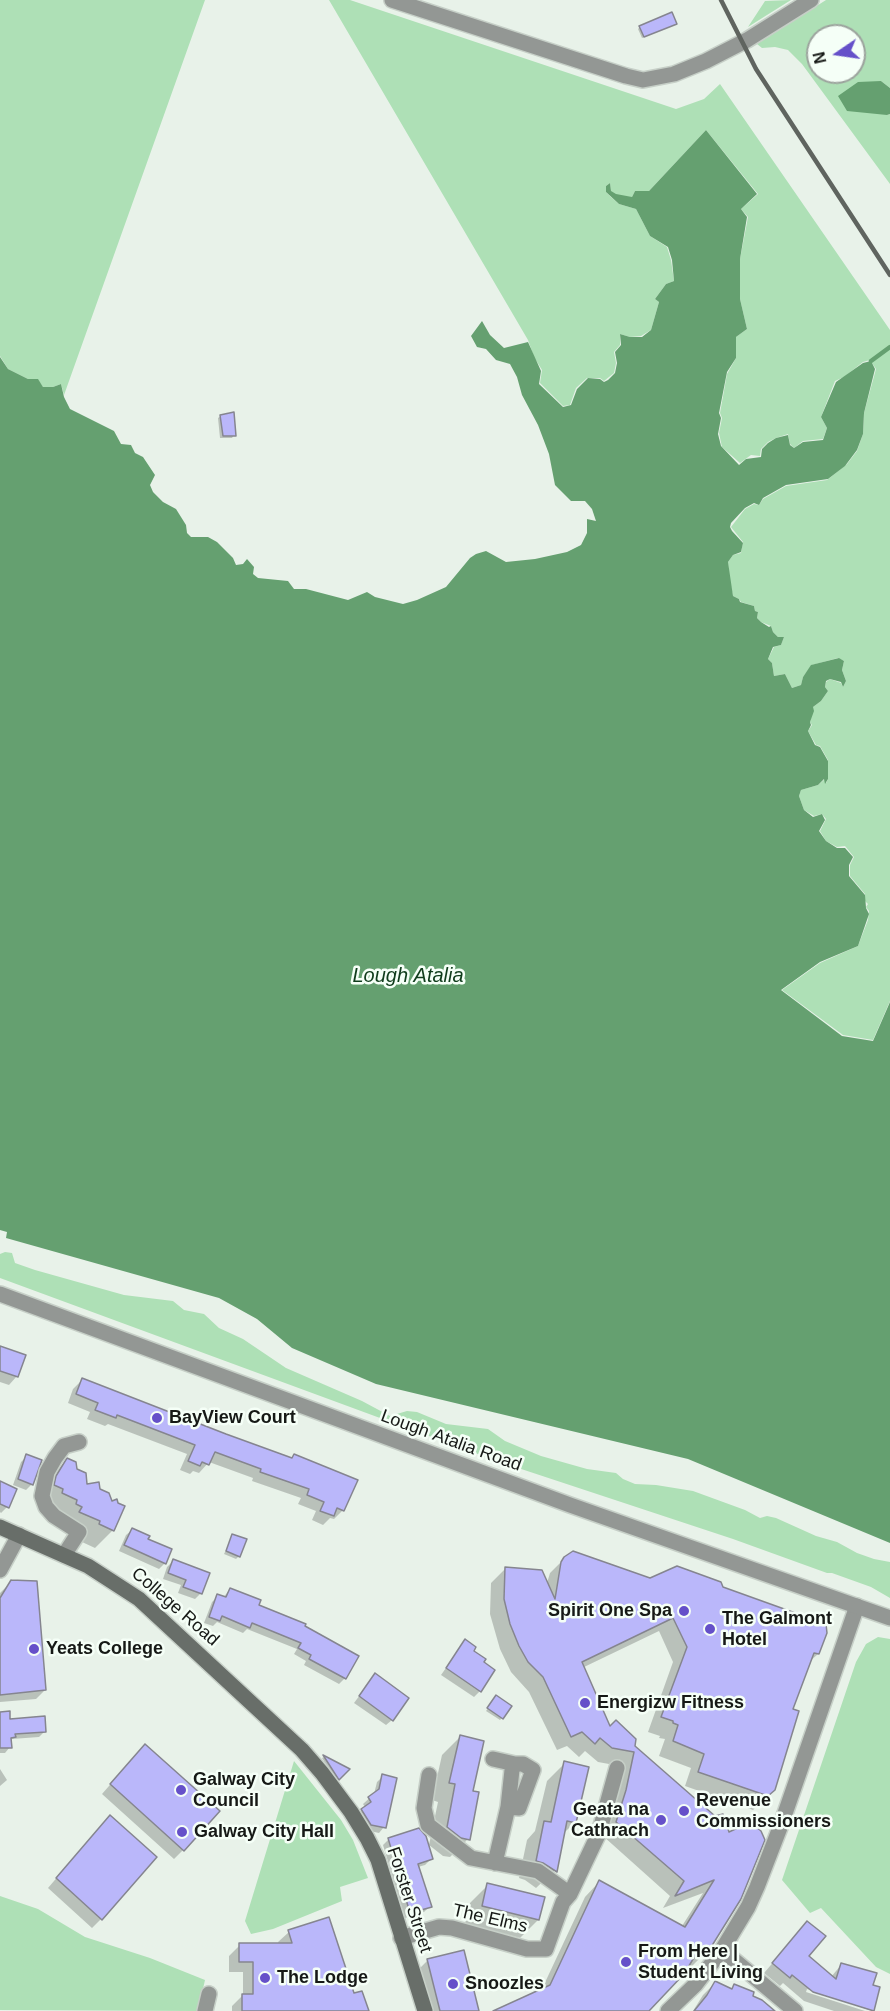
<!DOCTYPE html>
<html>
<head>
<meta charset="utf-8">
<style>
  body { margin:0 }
  #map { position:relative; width:890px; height:2011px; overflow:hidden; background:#e8f2e9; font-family:Helvetica,sans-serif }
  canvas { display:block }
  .north { position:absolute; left:806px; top:24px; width:60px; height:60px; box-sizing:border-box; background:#f5fff7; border:2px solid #9ca39d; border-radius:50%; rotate:257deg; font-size:16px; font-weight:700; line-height:24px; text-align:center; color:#161916 }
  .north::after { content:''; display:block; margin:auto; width:21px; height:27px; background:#6550c9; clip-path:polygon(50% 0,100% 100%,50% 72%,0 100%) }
</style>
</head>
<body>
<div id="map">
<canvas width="890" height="2011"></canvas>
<div class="north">N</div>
</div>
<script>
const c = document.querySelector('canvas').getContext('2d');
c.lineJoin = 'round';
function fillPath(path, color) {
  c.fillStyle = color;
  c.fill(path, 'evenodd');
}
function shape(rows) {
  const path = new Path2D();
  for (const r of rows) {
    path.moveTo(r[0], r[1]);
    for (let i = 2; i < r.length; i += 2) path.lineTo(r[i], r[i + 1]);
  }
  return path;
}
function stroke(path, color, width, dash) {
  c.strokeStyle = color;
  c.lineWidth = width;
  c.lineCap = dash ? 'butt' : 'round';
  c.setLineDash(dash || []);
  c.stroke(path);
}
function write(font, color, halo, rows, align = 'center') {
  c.font = font + ' Helvetica,sans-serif';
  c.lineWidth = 5;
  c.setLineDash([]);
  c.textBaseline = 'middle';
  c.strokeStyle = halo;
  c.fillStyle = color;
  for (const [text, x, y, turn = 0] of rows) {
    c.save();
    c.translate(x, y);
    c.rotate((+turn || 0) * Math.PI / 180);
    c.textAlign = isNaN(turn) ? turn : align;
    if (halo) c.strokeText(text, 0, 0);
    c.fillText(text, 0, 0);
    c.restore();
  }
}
fillPath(shape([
  [0,0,205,0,64,395,61,384,53,387,43,387,37,379,28,379,8,369,0,356],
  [329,0,350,0,676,109,704,99,720,84,890,330,890,1001,873,1040,843,1035,782,990,820,963,858,946,868,920,869,911,866,907,868,904,865,901,865,894,850,876,850,865,854,857,845,846,837,847,826,841,820,831,826,819,822,814,814,816,804,810,799,796,801,790,818,785,825,779,826,783,828,779,828,760,820,746,816,745,808,731,812,725,810,722,813,707,821,701,828,691,825,687,826,682,830,679,841,683,843,687,846,681,842,670,844,661,838,658,812,665,803,677,801,685,792,688,785,674,774,676,772,663,768,659,774,647,781,645,784,637,778,637,773,632,771,626,761,622,757,618,758,612,755,611,754,606,741,602,739,599,733,596,729,578,728,562,733,555,741,553,743,542,731,527,745,509,754,504,759,505,763,499,786,486,827,480,847,464,857,451,863,434,864,413,876,369,870,360,863,362,844,377,835,381,821,417,827,428,823,439,803,441,794,448,790,444,788,434,776,438,768,442,761,449,760,456,751,455,740,463,722,447,719,433,722,418,720,413,727,374,736,358,736,337,747,329,740,299,740,259,748,217,741,209,758,194,706,130,649,191,635,191,632,197,620,198,611,192,610,183,606,186,606,192,611,197,619,204,636,209,650,236,667,247,671,260,674,281,666,284,655,299,659,302,651,330,641,336,630,337,620,334,620,345,614,352,616,363,614,373,604,381,600,378,587,378,576,388,570,405,563,406,540,383,542,370,534,357,528,340],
  [791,0,767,15,748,27,765,1],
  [826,0,890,0,890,88,881,81,887,115,890,114,890,184,802,64,788,50,775,47,762,48,757,44],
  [818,36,854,36,854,72,818,72],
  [5,1252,12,1253,15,1263,35,1270,124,1295,173,1301,184,1310,204,1314,219,1328,243,1339,286,1368,362,1401,390,1416,407,1411,417,1412,446,1424,488,1429,505,1441,541,1456,587,1469,616,1473,623,1479,635,1484,656,1485,693,1491,745,1510,760,1518,767,1516,776,1518,816,1536,837,1542,857,1553,874,1559,890,1562,890,1598,871,1587,832,1573,827,1573,733,1539,494,1460,0,1278,0,1254],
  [878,1637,890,1639,890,1974,876,1967,821,1908,810,1913,782,1880,856,1662,866,1644],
  [294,1761,341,1820,353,1840,368,1878,340,1887,342,1901,273,1929,251,1934,245,1921],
  [0,1896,38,1909,85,1937,150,1958,205,1980,198,2011,0,2010]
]), '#aee0b6');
fillPath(shape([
  [881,81,890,88,890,114,887,115,847,111,838,96,858,82],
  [706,130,757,194,741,209,747,217,740,259,740,299,747,329,736,337,736,358,727,372,719,413,721,418,718,434,721,446,739,465,746,459,761,457,762,449,768,443,776,438,788,435,790,445,794,448,803,442,823,440,827,428,821,417,836,382,863,363,871,361,875,369,864,413,863,434,857,450,845,466,828,479,786,485,763,498,759,505,754,503,745,508,731,523,730,527,732,531,743,543,741,552,733,555,728,562,733,596,739,599,740,602,754,606,755,611,758,612,757,618,761,622,769,627,771,626,773,632,778,637,784,637,781,645,773,647,768,659,772,663,774,676,785,674,792,688,801,685,803,677,811,665,839,658,844,661,842,670,846,681,843,687,841,682,830,679,826,681,825,687,828,691,821,701,813,707,814,711,810,722,811,725,808,731,815,745,820,747,828,761,828,779,825,784,824,779,818,785,801,790,799,796,804,810,813,817,822,814,825,820,819,831,826,841,837,848,845,848,853,857,849,865,849,876,865,895,866,908,869,914,858,946,820,962,781,990,842,1036,873,1041,890,1002,890,1543,688,1459,376,1384,292,1348,257,1319,219,1298,6,1238,7,1232,0,1230,0,357,8,369,28,379,38,379,43,387,53,387,61,384,64,397,70,409,114,431,121,444,131,445,135,453,143,457,155,475,150,485,153,492,163,502,176,509,186,525,187,533,191,537,208,537,217,542,233,558,236,565,243,564,247,559,254,567,253,574,258,578,288,581,294,589,306,589,348,600,367,592,375,597,403,604,417,600,446,587,470,558,476,554,486,551,506,562,535,559,567,552,581,545,587,533,587,519,596,521,592,509,585,501,571,501,555,485,549,454,538,425,522,395,517,377,510,364,496,360,486,349,477,347,471,336,482,321,490,335,504,348,528,342,541,371,539,384,563,407,571,405,577,389,588,378,600,379,604,382,608,380,615,373,617,363,615,352,621,345,620,334,630,337,642,337,651,330,659,302,655,299,666,284,674,281,672,260,668,247,650,236,636,209,619,204,606,192,606,186,610,183,611,191,616,194,632,197,635,191,649,191]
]), '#65a070');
fillPath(shape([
  [675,24,642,38,638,29,640,27],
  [221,416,234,435,232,438,220,438,218,418],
  [0,1347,17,1376,9,1385,0,1382],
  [82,1380,291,1459,294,1456,343,1510,334,1519,330,1518,323,1525,312,1520,316,1511,298,1504,301,1498,252,1481,253,1478,209,1462,199,1473,193,1471,190,1474,180,1470,187,1454,108,1424,105,1426,87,1419,90,1412,68,1403,73,1389],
  [27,1456,32,1484,26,1490,13,1485,21,1462],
  [67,1460,86,1485,98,1490,111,1503,117,1504,113,1530,95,1548,82,1542,83,1539,45,1511,49,1478],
  [0,1482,7,1507,1,1513,0,1512],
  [132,1530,146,1540,165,1563,159,1569,119,1551,126,1535],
  [233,1536,239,1556,236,1559,224,1554],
  [565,1558,650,1580,722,1588,818,1654,809,1662,791,1710,774,1790,753,1810,685,1786,691,1768,659,1756,665,1739,659,1738,660,1736,648,1732,673,1662,659,1631,582,1668,610,1729,714,1818,722,1816,707,1951,692,1966,688,1966,644,2011,497,2011,541,1991,585,1897,599,1882,682,1926,703,1893,663,1908,670,1896,603,1836,620,1766,598,1762,585,1751,579,1757,567,1746,557,1750,529,1692,511,1672,500,1649,490,1614,491,1583,506,1568,547,1583,550,1573],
  [173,1561,201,1593,195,1599,178,1593,181,1585,163,1579,167,1567],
  [12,1581,45,1690,36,1699,0,1702,0,1593],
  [230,1589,257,1606,345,1678,339,1684,304,1665,306,1661,294,1654,297,1649,247,1629,243,1633,217,1622,213,1626,204,1623,212,1602,218,1596,223,1598],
  [465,1641,472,1651,480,1691,474,1697,441,1675],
  [375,1675,392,1720,386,1725,354,1703],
  [494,1700,502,1718,500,1720,486,1711],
  [0,1722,45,1731,39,1737,12,1739,10,1741,10,1747,5,1753,0,1753],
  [460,1737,471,1792,468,1839,450,1857,443,1856,429,1845,438,1802,432,1800,442,1755],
  [136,1755,183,1850,174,1859,102,1794],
  [324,1757,348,1770,336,1781,322,1758],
  [565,1763,575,1822,563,1834,554,1871,536,1888,525,1880,519,1878,527,1840,535,1831,547,1781],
  [0,1769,7,1780,0,1786],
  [383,1776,384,1827,379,1833,365,1830,356,1816,365,1807,363,1804,374,1794,377,1782],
  [101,1826,101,1919,92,1928,48,1888],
  [389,1839,431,1859,425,1865,418,1867,430,1906,424,1912,405,1918,383,1845],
  [488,1885,538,1920,520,1938,465,1924,470,1903],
  [807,1923,807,1956,831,1977,841,1965,871,1986,878,1988,872,2011,807,1989,806,1992,865,2011,834,2011,804,2001,783,1983,780,1986,764,1973],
  [289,1932,353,1995,367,2011,232,2011,232,2006,243,1995,243,1972,229,1972,229,1956,240,1945,279,1945,278,1942],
  [428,1960,475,2011,425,2011,415,1973],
  [715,1983,731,1990,735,1986,773,2011,693,2011,703,1995]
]), '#0003');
stroke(shape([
  [871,361,890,347]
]), '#65a070', 4.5);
const building = shape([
  [672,12,677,24,644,37,639,26,672,12],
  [234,412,236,436,223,436,220,415,234,412],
  [0,1346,26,1355,18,1377,0,1371,0,1346],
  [82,1378,226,1434,292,1458,294,1454,358,1480,344,1511,337,1508,334,1516,320,1511,324,1502,307,1495,309,1489,260,1472,261,1469,215,1452,209,1465,202,1462,200,1466,188,1461,195,1445,117,1415,116,1418,95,1410,98,1403,76,1394,82,1378],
  [26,1454,42,1460,33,1485,18,1479,26,1454],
  [67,1458,76,1462,77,1469,86,1473,87,1484,99,1482,100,1489,109,1493,112,1501,117,1499,118,1503,125,1506,114,1531,99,1524,100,1521,79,1512,82,1507,76,1504,77,1500,62,1493,63,1489,54,1485,56,1476,67,1458],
  [0,1481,17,1489,9,1508,0,1504,0,1481],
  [132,1528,150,1536,148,1539,172,1549,166,1564,124,1545,132,1528],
  [232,1534,247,1539,240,1557,226,1551,232,1534],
  [573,1551,650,1578,677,1566,721,1582,723,1587,826,1624,827,1633,819,1654,814,1653,793,1709,799,1711,775,1790,768,1796,698,1772,704,1754,673,1741,678,1725,673,1723,673,1721,661,1717,687,1647,673,1618,582,1662,610,1726,616,1720,636,1739,635,1746,715,1816,723,1814,729,1832,744,1825,755,1826,761,1831,765,1840,741,1899,708,1952,698,1951,684,1974,649,2011,493,2011,550,1985,599,1880,685,1927,714,1880,675,1896,684,1881,616,1822,626,1790,634,1752,612,1748,600,1738,595,1744,582,1732,571,1737,543,1677,528,1662,519,1646,510,1624,504,1599,505,1567,542,1570,555,1599,561,1562,564,1557,573,1551],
  [173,1559,210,1573,202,1594,183,1587,186,1580,168,1573,173,1559],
  [11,1580,37,1581,46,1690,0,1695,0,1598,11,1580],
  [230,1588,261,1600,259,1605,306,1624,305,1626,359,1656,346,1679,309,1659,311,1655,298,1648,301,1643,252,1623,250,1628,222,1616,220,1621,209,1617,217,1594,226,1597,230,1588],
  [465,1639,476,1647,474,1651,486,1659,484,1662,495,1670,481,1692,446,1668,465,1639],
  [375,1673,409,1698,393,1721,359,1696,375,1673],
  [496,1695,512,1706,503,1719,487,1708,496,1695],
  [10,1711,10,1719,45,1716,46,1732,15,1734,16,1737,11,1738,12,1748,0,1748,0,1712,10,1711],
  [460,1735,484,1741,473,1791,479,1792,470,1840,461,1838,447,1827,455,1784,449,1783,460,1735],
  [145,1744,220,1811,184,1851,110,1784,145,1744],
  [323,1755,350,1769,339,1780,323,1755],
  [564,1761,589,1767,576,1823,567,1821,557,1872,543,1863,536,1861,544,1821,551,1822,564,1761],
  [382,1774,397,1778,386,1828,371,1825,361,1809,371,1802,368,1797,379,1789,382,1774],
  [110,1815,157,1857,102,1920,56,1878,110,1815],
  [419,1828,426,1836,433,1859,418,1864,432,1907,410,1913,388,1838,419,1828],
  [487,1883,545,1897,539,1920,482,1906,487,1883],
  [329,1917,354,1993,362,1991,369,2011,242,2011,242,1994,253,1994,253,1962,239,1962,239,1943,292,1943,288,1930,329,1917],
  [807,1921,826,1936,809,1956,836,1979,841,1963,877,1973,873,1985,880,1987,874,2011,813,1992,792,1975,790,1978,772,1963,807,1921],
  [464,1950,479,2011,440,2011,427,1959,464,1950],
  [715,1981,732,1989,734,1984,754,1992,753,1996,762,2000,775,2011,694,2011,707,1995,715,1981]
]);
fillPath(building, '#bab7fa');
stroke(building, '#85858f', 1.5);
const minor = shape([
  [392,0,626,76,643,80,674,74,706,61,747,40,811,0],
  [64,1555,79,1532,54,1516,46,1507,42,1496,47,1472,55,1458,64,1446,79,1442],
  [0,1570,19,1535],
  [493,1759,515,1764],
  [429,1775,424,1808,428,1825,471,1858,538,1871,570,1894],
  [495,1863,508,1807,512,1770,515,1764,523,1764,533,1770,519,1808,508,1807],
  [401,1938,439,1927,452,1928,527,1949,546,1949,563,1902,570,1894,599,1833,617,1768],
  [722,1950,795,2011],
  [205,2011,209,1994],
  [668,2011,696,1984,722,1950,748,1907,757,1887,781,1825,857,1606]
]);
const tertiary = shape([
  [0,1294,570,1505,890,1618]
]);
const secondary = shape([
  [0,1527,88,1566,139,1599,302,1750,322,1773,351,1812,367,1838,378,1860,425,2011]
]);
stroke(minor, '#c6cfc7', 18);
stroke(tertiary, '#c6cfc7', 18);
stroke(secondary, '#c6cfc7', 18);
stroke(minor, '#939794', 15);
stroke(tertiary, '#939794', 15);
stroke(secondary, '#686e69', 15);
stroke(shape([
  [721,0,756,69,890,275]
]), '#5f645f', 4.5);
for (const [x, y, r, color] of [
  [157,1418,6,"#6550c9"],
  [684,1611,6,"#6550c9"],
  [710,1629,6,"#6550c9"],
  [34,1649,6,"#6550c9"],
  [585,1703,6,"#6550c9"],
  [181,1790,6,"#6550c9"],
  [684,1811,6,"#6550c9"],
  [661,1820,6,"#6550c9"],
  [182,1832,6,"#6550c9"],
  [626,1962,6,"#6550c9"],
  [265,1978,6,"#6550c9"],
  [453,1984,6,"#6550c9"]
]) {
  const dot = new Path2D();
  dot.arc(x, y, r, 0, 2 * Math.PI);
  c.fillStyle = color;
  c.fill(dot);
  stroke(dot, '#f5fff7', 2);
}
write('bold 18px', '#161916', '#f5fff7', [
  ["BayView Court",169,1418],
  ["Spirit One Spa",672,1611,"right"],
  ["The Galmont",722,1619],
  ["Hotel",722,1640],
  ["Yeats College",46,1649],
  ["Energizw Fitness",597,1703],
  ["Galway City",193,1780],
  ["Council",193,1801],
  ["Revenue",696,1801],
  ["Commissioners",696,1822],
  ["Geata na",649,1810,"right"],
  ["Cathrach",649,1831,"right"],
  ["Galway City Hall",194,1832],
  ["From Here |",638,1952],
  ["Student Living",638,1973],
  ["The Lodge",277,1978],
  ["Snoozles",465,1984]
], 'left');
write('18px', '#161916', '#f5fff7', [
  ["Lough Atalia Road",451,1441,20],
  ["College Road",175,1607,41],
  ["Forster Street",409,1900,72],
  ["The Elms",490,1919,13]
]);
write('italic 20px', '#103d1c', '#f5fff7', [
  ["Lough Atalia",408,976]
]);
</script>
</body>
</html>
